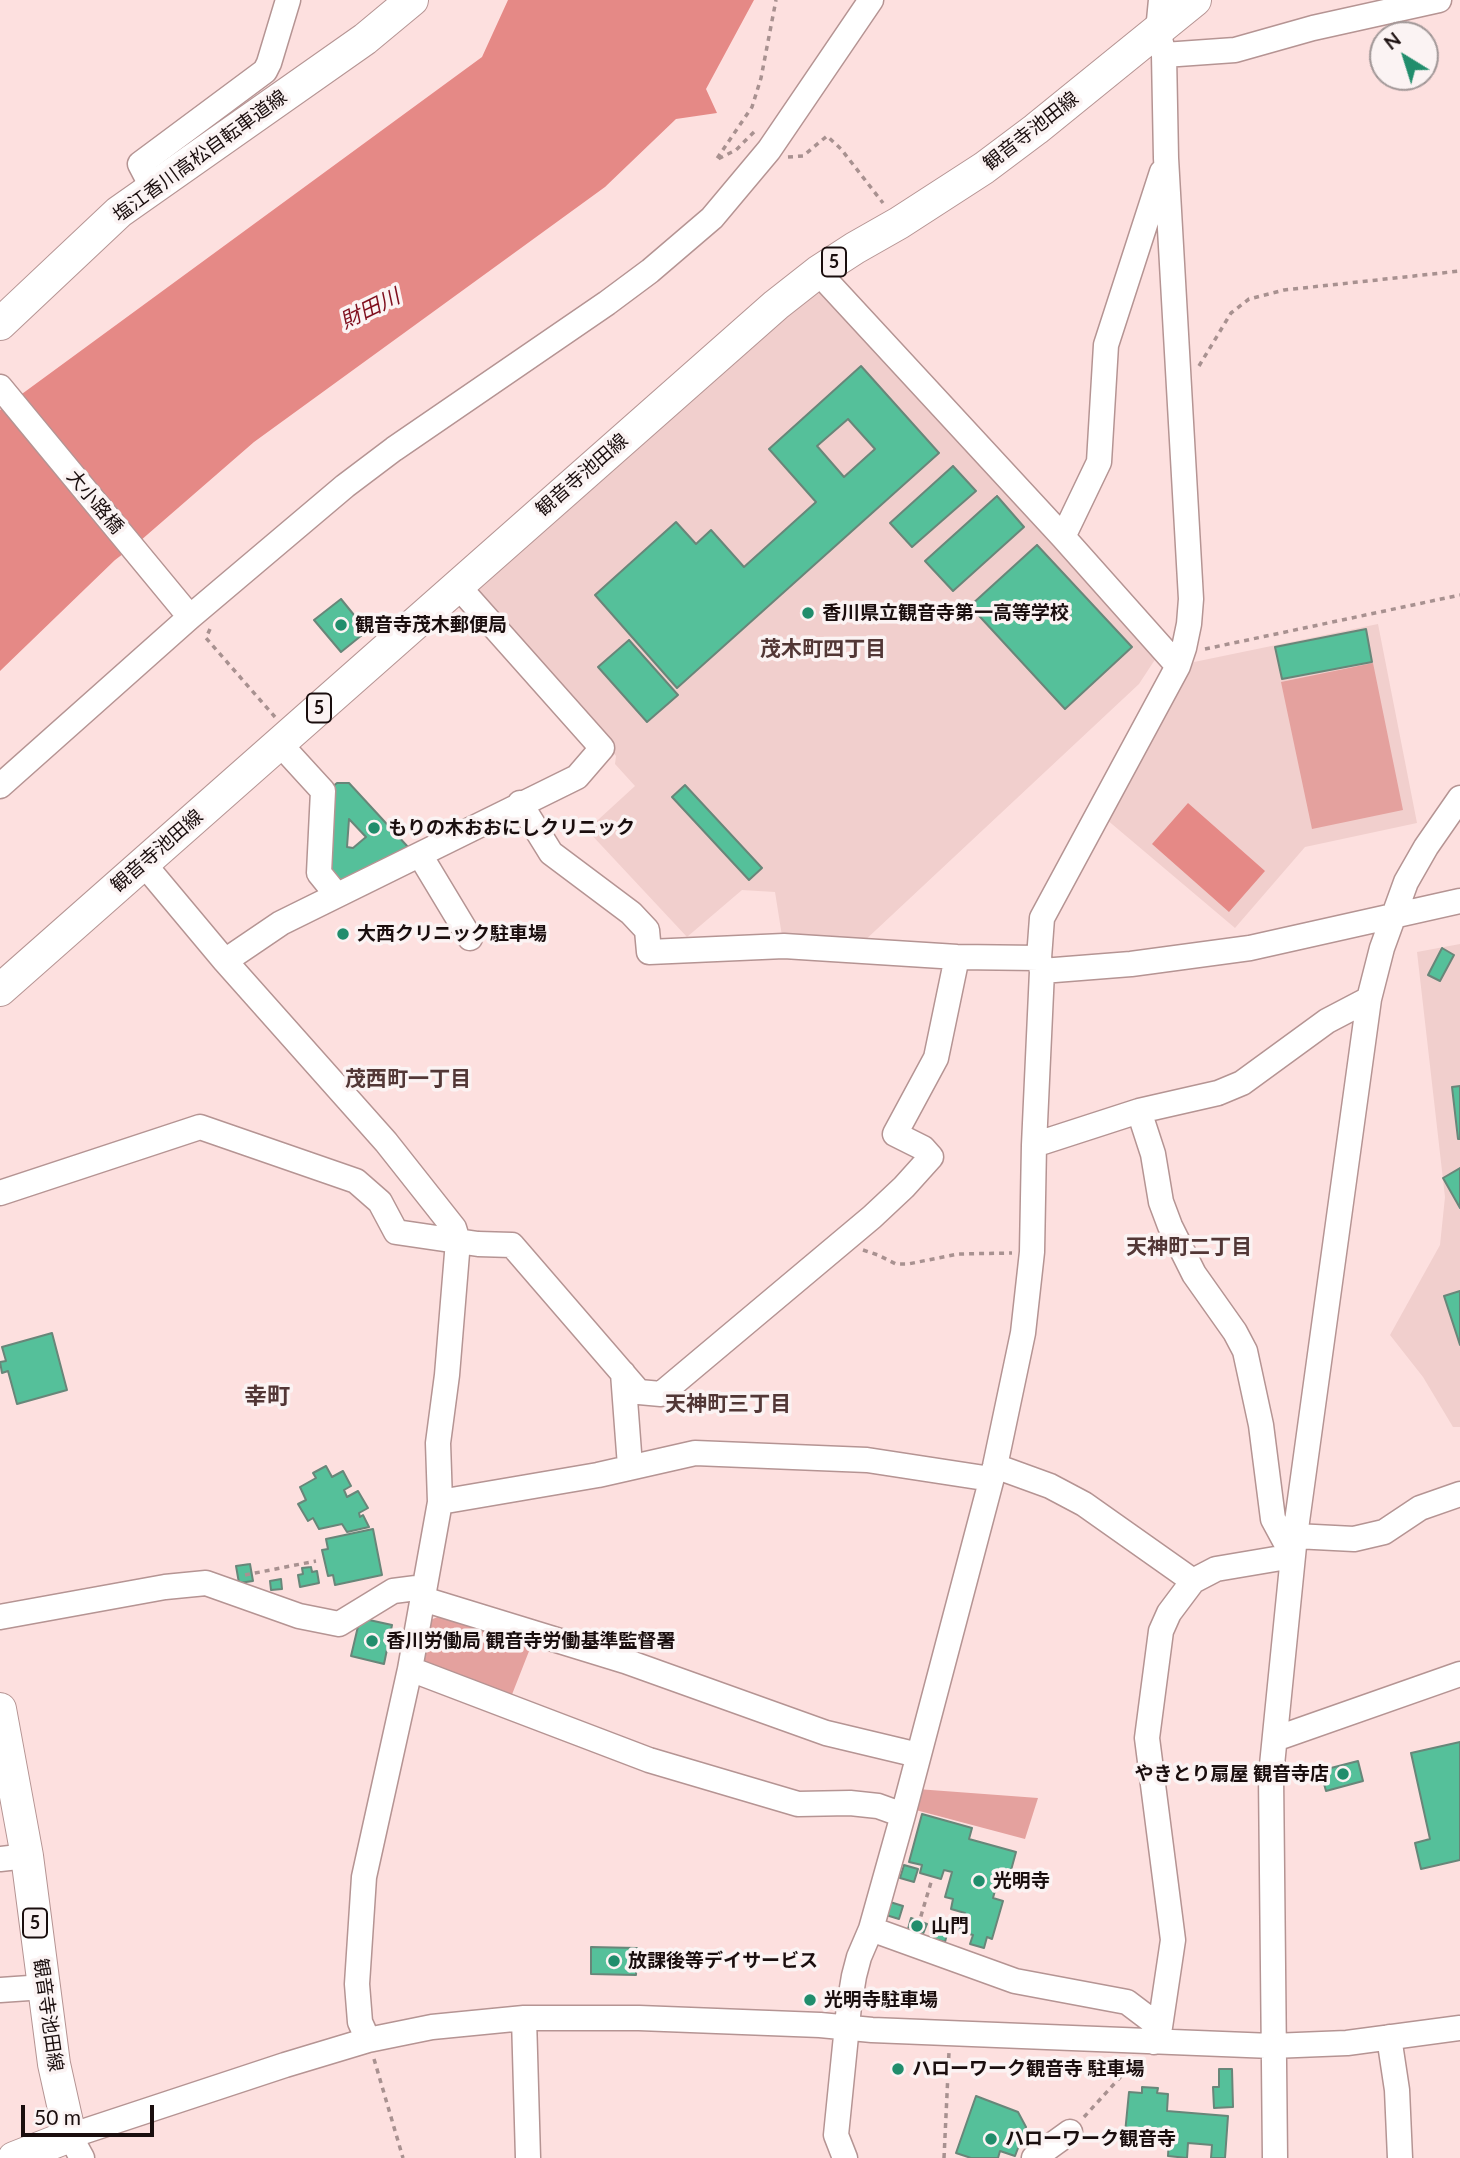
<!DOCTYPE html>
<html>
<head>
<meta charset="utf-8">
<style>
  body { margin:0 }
  #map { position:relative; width:1460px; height:2158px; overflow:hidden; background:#fde0df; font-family:Lato,sans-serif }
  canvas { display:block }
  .north { position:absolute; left:1369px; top:21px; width:70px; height:70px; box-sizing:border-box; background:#fbf3f3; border:2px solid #a19797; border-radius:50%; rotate:322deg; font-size:19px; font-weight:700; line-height:28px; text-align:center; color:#1a0e0e }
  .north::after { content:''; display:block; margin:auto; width:24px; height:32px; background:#218d6c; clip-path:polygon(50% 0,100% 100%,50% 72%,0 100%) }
  .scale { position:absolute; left:21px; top:2105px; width:133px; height:32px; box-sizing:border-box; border:4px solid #1a0e0e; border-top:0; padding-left:9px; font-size:21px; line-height:24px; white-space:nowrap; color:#1a0e0e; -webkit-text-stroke:5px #fbf3f3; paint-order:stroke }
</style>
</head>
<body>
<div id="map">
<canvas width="1460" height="2158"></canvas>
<div class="north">N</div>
<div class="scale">50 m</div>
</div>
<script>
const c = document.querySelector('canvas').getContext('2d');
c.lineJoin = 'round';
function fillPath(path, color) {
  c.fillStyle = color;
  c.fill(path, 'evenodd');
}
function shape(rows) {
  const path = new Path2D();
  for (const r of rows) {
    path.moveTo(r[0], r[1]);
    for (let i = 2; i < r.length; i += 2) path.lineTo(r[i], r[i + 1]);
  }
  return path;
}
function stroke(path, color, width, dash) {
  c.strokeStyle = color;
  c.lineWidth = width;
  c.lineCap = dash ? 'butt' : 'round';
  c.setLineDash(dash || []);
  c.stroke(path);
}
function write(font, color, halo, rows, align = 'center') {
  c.font = font + ' Lato,"Noto Sans JP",sans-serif';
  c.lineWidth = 7;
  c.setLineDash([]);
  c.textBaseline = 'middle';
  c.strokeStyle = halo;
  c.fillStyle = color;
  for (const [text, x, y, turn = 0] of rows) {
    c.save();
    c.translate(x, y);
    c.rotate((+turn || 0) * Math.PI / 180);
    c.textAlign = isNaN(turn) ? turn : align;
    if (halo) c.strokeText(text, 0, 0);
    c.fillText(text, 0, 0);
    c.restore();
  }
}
fillPath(shape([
  [816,285,1148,636,1156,658,1139,684,861,944,782,936,775,892,742,890,687,937,587,830,635,786,615,764,616,756,470,591],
  [1378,624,1417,823,1305,847,1235,928,1106,819,1194,662],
  [1460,944,1460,1427,1453,1427,1423,1377,1390,1335,1440,1245,1445,1197,1417,952]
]), '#f1cfcd');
fillPath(shape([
  [1373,663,1403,810,1312,829,1281,682],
  [440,1616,533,1641,511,1697,421,1664,423,1623],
  [917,1789,1038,1798,1025,1839,912,1809]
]), '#e4a19e');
fillPath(shape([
  [508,0,754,0,706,89,717,113,676,119,605,187,254,442,140,541,115,560,0,671,0,410,482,57],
  [1188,803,1265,871,1229,912,1152,844]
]), '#e58986');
const building = shape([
  [861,366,939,453,677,688,595,595,676,522,696,544,711,530,744,567,816,502,769,449,861,366],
  [848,419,875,449,844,477,817,446,848,419],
  [953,466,976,491,912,547,890,523,953,466],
  [997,496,1024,527,953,591,925,561,997,496],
  [1037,545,1132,647,1065,709,970,606,1037,545],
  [341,599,367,631,341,652,314,620,341,599],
  [1366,629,1372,662,1282,679,1275,647,1366,629],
  [629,640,678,695,647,722,598,667,629,640],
  [337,783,349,783,408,847,337,883,323,867,326,792,337,783],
  [349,819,366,837,353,848,347,847,349,819],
  [685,785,762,868,749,880,672,797,685,785],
  [1442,948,1454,955,1440,981,1428,975,1442,948],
  [1460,1086,1460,1139,1458,1139,1452,1087,1460,1086],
  [1460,1168,1460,1208,1443,1178,1460,1168],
  [1460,1291,1460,1345,1444,1296,1460,1291],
  [52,1333,67,1390,17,1404,8,1371,2,1373,0,1362,6,1361,2,1347,52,1333],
  [326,1466,332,1477,343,1471,351,1486,344,1490,347,1497,358,1491,368,1508,359,1513,360,1517,363,1515,369,1527,347,1532,342,1524,319,1529,313,1518,308,1521,298,1504,306,1500,300,1487,316,1478,313,1473,326,1466],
  [373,1529,382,1575,335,1585,333,1575,328,1576,322,1550,328,1549,326,1539,373,1529],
  [250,1564,253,1581,239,1583,236,1566,250,1564],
  [311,1567,312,1572,317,1571,319,1583,300,1587,298,1575,303,1574,302,1568,311,1567],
  [281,1579,282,1589,271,1590,270,1581,281,1579],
  [360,1618,392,1625,384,1664,351,1656,360,1618],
  [1460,1742,1460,1860,1421,1869,1415,1843,1430,1839,1411,1753,1460,1742],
  [1358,1761,1363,1781,1326,1791,1323,1780,1327,1769,1358,1761],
  [922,1814,972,1828,969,1839,1016,1852,1007,1885,997,1883,993,1898,1003,1901,992,1939,987,1937,984,1948,970,1944,973,1935,959,1931,965,1913,951,1909,953,1899,945,1897,952,1872,944,1870,941,1879,920,1873,922,1865,909,1862,922,1814],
  [904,1865,918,1869,914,1882,900,1878,904,1865],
  [890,1902,903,1906,899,1919,886,1915,890,1902],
  [911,1918,927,1924,923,1934,908,1929,911,1918],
  [933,1930,947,1934,945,1942,931,1938,933,1930],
  [591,1947,637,1948,636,1975,591,1974,591,1947],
  [1219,2069,1232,2069,1233,2107,1214,2108,1213,2087,1219,2087,1219,2069],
  [1142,2087,1158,2088,1157,2093,1168,2094,1167,2111,1228,2116,1225,2158,1211,2158,1212,2145,1188,2143,1187,2158,1168,2156,1169,2137,1125,2133,1129,2092,1142,2093,1142,2087],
  [976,2096,1018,2112,1026,2127,1015,2156,1000,2151,998,2158,971,2158,956,2153,976,2096]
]);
fillPath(building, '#55c09a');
stroke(building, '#688679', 2);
const minor = shape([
  [1164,55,1235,50,1313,28,1439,0],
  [152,187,140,164,265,71,269,63,288,0],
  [818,272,1063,537,1178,666],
  [0,387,190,617],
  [1063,537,1099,462,1106,345,1162,172],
  [280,744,323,791,319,873,336,894],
  [0,786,190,617,345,486,394,449,607,303,650,271,712,218,769,150,871,0],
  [520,803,551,853,631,913,647,930,649,952,784,946,957,957,1039,958],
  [420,855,470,938],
  [143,863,225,961,386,1142,454,1228,458,1241,447,1375,438,1443,440,1502,410,1669,364,1877,357,1984,360,2022,368,2040],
  [225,961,281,923,577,777,602,748,457,585],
  [1042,971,1131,964,1250,948,1460,901],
  [1139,1111,1153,1154,1161,1202,1170,1226,1194,1274,1235,1332,1245,1351,1261,1425,1273,1519,1293,1556,1216,1569,1193,1581,1169,1613,1161,1631,1147,1738,1173,1940,1160,2027,1154,2042],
  [1034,1145,1139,1111,1218,1093,1242,1083,1327,1021,1369,999],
  [0,1193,200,1127,356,1181,380,1202,396,1232,478,1244,512,1245,639,1392,661,1394,872,1217,904,1187,931,1157,923,1148,895,1134,936,1058,957,957],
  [623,1373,630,1466],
  [995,1466,1050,1486,1084,1504,1193,1581],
  [440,1502,598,1475,695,1453,867,1460,991,1479],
  [1295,1536,1354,1539,1384,1532,1420,1508,1460,1494],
  [423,1599,625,1661,826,1733,918,1755],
  [0,1617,165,1587,206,1583,299,1616,339,1624,393,1591,424,1587],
  [410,1669,649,1760,798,1804,850,1803,878,1806,903,1815],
  [1275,1739,1460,1674],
  [0,1859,27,1856],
  [871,1929,1015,1981,1127,2002,1160,2027],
  [0,1990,44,1987],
  [524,2018,528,2158],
  [1389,2037,1397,2090,1400,2158],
  [82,2158,70,2136,285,2065,368,2040,432,2027,524,2018,639,2018,820,2025,872,2030,1272,2046,1347,2043,1460,2028],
  [845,2158,836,2135,849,2006,854,1976,859,1957,871,1929,903,1815,995,1466,1023,1333,1032,1252,1034,1145,1042,971,1039,958,1042,918,1178,666,1184,648,1189,624,1191,599,1166,158,1164,55,1158,31,1161,0],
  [1034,2158,1070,2132],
  [1275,2158,1271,1775,1295,1536,1369,999,1382,948,1406,882,1426,847,1460,798]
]);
const major = shape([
  [0,324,119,212,365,39,412,0],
  [0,990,776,305,818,272,855,248,899,223,984,168,1036,129,1195,0],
  [0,1709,27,1856,54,2064,70,2136,14,2158]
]);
stroke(minor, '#b59493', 27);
stroke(major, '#b59493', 34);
stroke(shape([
  [754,132,736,150,716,160,752,107,761,78,776,0],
  [788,157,803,156,827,136,841,149,883,203],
  [1199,366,1231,313,1249,299,1284,290,1460,271],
  [210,629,206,638,275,717],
  [1205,649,1460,595],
  [863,1250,878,1255,896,1264,908,1264,958,1254,1012,1253],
  [245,1575,316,1561],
  [918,1926,932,1879],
  [374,2059,403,2158],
  [1084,2117,1135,2061],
  [944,2158,949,2052]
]), '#a89190', 3.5, [5, 5]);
stroke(minor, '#fff', 24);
stroke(major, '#fff', 32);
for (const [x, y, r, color] of [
  [808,613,7,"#218d6c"],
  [341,625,7,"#218d6c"],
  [374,828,7,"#218d6c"],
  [343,934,7,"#218d6c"],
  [372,1641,7,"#218d6c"],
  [1343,1774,7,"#218d6c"],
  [979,1881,7,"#218d6c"],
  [917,1926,7,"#218d6c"],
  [614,1961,7,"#218d6c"],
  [810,2000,7,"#218d6c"],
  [898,2069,7,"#218d6c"],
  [991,2139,7,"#218d6c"]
]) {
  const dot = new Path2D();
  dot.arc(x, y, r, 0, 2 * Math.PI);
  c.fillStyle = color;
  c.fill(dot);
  stroke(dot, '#fbf3f3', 2.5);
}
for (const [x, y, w] of [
  [834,262,24],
  [319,708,24],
  [35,1923,24]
]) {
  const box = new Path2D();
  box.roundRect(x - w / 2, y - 14.5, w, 29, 5);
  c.fillStyle = '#fbf3f3';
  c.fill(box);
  stroke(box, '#1a0e0e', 2);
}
write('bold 18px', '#1a0e0e', null, [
  ["5",834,262],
  ["5",319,708],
  ["5",35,1923]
]);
write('19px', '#1a0e0e', '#fbf3f3', [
  ["観音寺池田線",1031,131,-38],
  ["塩江香川高松自転車道線",200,156,-36],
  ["観音寺池田線",582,475,-41],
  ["大小路橋",95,502,50],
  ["観音寺池田線",157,851,-41],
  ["観音寺池田線",48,2015,82]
]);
write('bold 19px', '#1a0e0e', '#fbf3f3', [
  ["香川県立観音寺第一高等学校",822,613],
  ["観音寺茂木郵便局",355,625],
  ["もりの木おおにしクリニック",388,828],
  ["大西クリニック駐車場",357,934],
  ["香川労働局 観音寺労働基準監督署",386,1641],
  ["やきとり扇屋 観音寺店",1329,1774,"right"],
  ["光明寺",993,1881],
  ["山門",931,1926],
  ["放課後等デイサービス",628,1961],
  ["光明寺駐車場",824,2000],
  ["ハローワーク観音寺 駐車場",912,2069],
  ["ハローワーク観音寺",1005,2139]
], 'left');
write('italic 21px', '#7f0e1d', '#fbf3f3', [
  ["財田川",370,309,-26]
]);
write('bold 21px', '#523736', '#fbf3f3', [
  ["茂木町四丁目",823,649],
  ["茂西町一丁目",408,1079],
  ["天神町二丁目",1189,1247],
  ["天神町三丁目",728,1404]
]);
write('bold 23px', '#523736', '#fbf3f3', [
  ["幸町",267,1397]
]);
</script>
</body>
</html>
